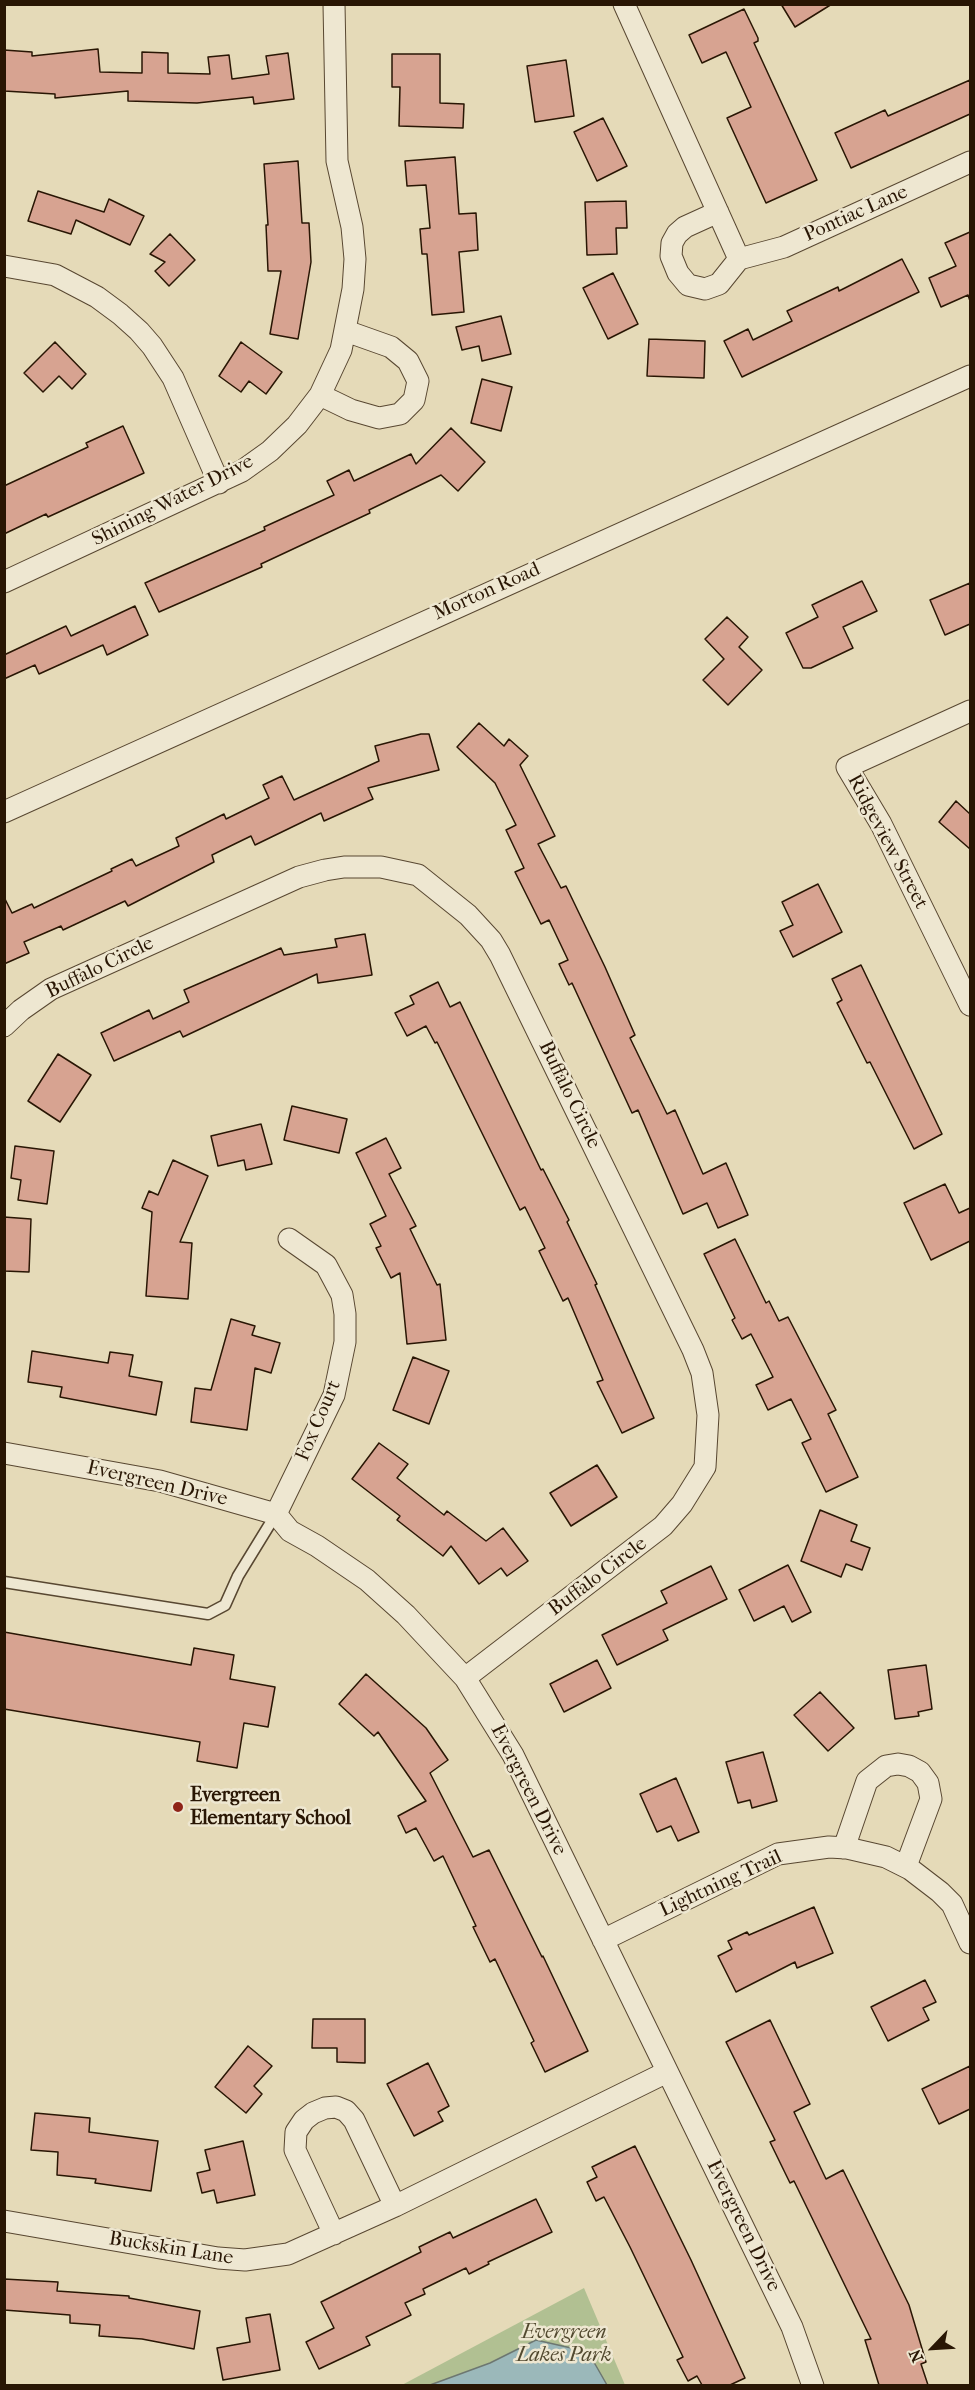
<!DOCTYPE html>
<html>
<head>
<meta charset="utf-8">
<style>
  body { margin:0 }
  #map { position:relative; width:975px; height:2390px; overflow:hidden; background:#e5dab8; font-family:"IM FELL French Canon",serif }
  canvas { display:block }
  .frame { position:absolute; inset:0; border:6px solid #291604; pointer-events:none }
  .north { position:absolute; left:903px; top:2318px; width:60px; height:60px; -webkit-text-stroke:4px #eee7d1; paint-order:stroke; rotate:245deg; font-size:16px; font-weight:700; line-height:24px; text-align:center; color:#291604 }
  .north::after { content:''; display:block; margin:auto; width:21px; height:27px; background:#291604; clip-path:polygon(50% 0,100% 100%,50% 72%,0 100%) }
</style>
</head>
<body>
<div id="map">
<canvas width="975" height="2390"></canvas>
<div class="frame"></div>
<div class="north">N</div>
</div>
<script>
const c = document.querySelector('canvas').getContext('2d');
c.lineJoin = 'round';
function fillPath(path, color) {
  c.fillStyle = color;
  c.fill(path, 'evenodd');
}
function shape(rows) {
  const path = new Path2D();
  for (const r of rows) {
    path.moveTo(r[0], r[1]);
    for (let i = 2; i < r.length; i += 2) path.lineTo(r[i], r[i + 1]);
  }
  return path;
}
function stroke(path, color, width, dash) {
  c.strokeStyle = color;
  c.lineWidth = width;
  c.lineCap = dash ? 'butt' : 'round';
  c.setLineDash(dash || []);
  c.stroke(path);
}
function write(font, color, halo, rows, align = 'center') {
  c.font = font + ' "IM FELL French Canon",serif';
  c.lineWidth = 5;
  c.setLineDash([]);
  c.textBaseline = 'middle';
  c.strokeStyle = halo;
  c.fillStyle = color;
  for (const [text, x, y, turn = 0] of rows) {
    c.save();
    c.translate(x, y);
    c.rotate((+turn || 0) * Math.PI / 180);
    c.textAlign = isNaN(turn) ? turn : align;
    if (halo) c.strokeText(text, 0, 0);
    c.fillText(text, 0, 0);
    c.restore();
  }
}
fillPath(shape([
  [584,2288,625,2385,400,2386]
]), '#b1c092');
const water = shape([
  [536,2340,580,2350,595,2364,607,2385,430,2385,490,2363,536,2340]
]);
fillPath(water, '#9bb8ba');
stroke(water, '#6d7771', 1.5);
const building = shape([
  [781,4,832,4,795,27,781,4],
  [744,9,758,38,758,41,754,43,817,180,766,203,727,118,751,107,726,52,702,63,689,35,744,9],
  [98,49,100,72,142,73,142,52,168,53,168,73,210,74,208,57,229,55,232,79,269,74,266,56,288,53,294,99,254,104,253,97,197,103,128,101,128,91,55,98,55,94,4,91,4,50,32,52,32,56,98,49],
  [392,54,440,54,440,103,464,104,463,128,399,126,400,87,392,87,392,54],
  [566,60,574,116,535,122,527,66,566,60],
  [970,80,970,114,851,168,835,133,885,110,888,116,970,80],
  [603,118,627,166,597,181,574,132,603,118],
  [455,157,459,214,476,213,478,250,459,252,464,312,432,315,427,254,422,254,420,229,430,228,426,185,407,186,405,161,455,157],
  [298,161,302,223,309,223,311,262,298,339,270,334,281,271,268,271,266,225,268,225,264,164,298,161],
  [38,191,104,212,109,199,144,216,130,245,76,220,71,234,28,221,38,191],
  [626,201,627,228,616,228,617,254,587,255,585,202,626,201],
  [970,232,970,301,968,295,941,307,929,278,956,266,945,243,970,232],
  [170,234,195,260,169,286,155,271,165,262,150,254,170,234],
  [902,259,919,292,742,377,724,341,748,329,753,340,792,321,787,311,838,287,839,291,902,259],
  [613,273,638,324,608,339,583,288,613,273],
  [501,316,511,354,482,361,479,346,462,350,456,327,501,316],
  [649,339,705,341,704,378,647,376,649,339],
  [55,342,86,374,72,389,59,376,43,392,24,373,55,342],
  [241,342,282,372,266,394,249,381,241,392,219,376,241,342],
  [482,379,512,387,501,431,471,423,482,379],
  [123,426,144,473,48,517,46,514,4,534,4,486,88,447,86,443,123,426],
  [451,428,485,462,458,491,441,475,369,510,370,513,261,564,262,567,159,612,145,583,265,530,264,527,334,495,327,481,349,470,354,481,411,454,416,464,451,428],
  [862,581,877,611,843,627,853,648,811,668,803,668,786,633,818,617,812,605,862,581],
  [970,583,970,624,945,635,930,600,970,583],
  [135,606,148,635,107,655,103,645,39,674,35,665,4,679,4,655,66,626,71,636,135,606],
  [727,617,748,637,739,647,762,670,728,705,703,680,724,659,705,639,727,617],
  [479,723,504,746,509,739,528,756,520,765,555,836,538,844,561,888,566,886,605,967,635,1035,630,1038,667,1114,675,1110,703,1174,726,1163,748,1215,718,1228,707,1203,683,1214,638,1110,632,1113,572,983,569,985,559,964,568,960,549,920,541,924,515,872,524,868,506,830,516,825,495,783,457,747,479,723],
  [421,734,429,734,439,770,368,788,373,799,324,821,321,813,255,845,251,836,212,855,214,862,128,906,125,901,63,930,61,926,24,942,29,953,4,964,4,897,12,913,32,904,34,908,112,871,111,869,132,859,136,866,179,846,176,838,224,814,226,819,269,798,263,785,282,776,294,800,379,761,375,746,421,734],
  [956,801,970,814,970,849,939,822,956,801],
  [818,884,842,932,793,957,780,931,793,925,782,902,818,884],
  [365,934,372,975,318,983,317,974,183,1037,180,1031,114,1061,101,1033,149,1010,153,1019,189,1002,184,990,281,948,284,955,337,947,335,939,365,934],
  [861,965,942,1134,914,1149,870,1062,867,1063,837,1003,842,1000,832,979,861,965],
  [438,982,450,1007,460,1002,541,1170,543,1169,569,1220,567,1222,597,1284,595,1285,654,1418,622,1433,597,1382,603,1380,568,1298,563,1301,539,1251,545,1248,525,1207,520,1210,437,1042,435,1043,426,1026,407,1036,395,1013,414,1004,410,996,438,982],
  [58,1054,91,1075,60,1122,28,1101,58,1054],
  [292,1106,347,1119,339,1153,284,1140,292,1106],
  [261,1124,272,1164,246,1170,244,1160,218,1166,211,1136,261,1124],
  [386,1138,401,1168,389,1174,416,1226,410,1229,437,1285,440,1284,446,1340,407,1344,400,1273,391,1278,376,1248,381,1246,370,1224,386,1216,356,1153,386,1138],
  [15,1146,54,1151,47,1204,18,1200,21,1180,11,1178,15,1146],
  [173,1160,208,1176,180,1242,192,1243,188,1299,146,1296,152,1212,142,1208,149,1191,158,1195,173,1160],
  [945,1184,959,1213,970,1208,970,1241,931,1260,904,1203,945,1184],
  [4,1217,31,1219,29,1272,4,1271,4,1217],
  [735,1239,766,1303,769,1301,779,1321,788,1317,836,1410,828,1414,858,1477,826,1492,802,1443,811,1439,791,1399,768,1410,756,1385,773,1377,751,1334,742,1339,732,1320,735,1318,704,1254,735,1239],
  [231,1319,255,1326,252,1335,280,1343,271,1373,255,1368,247,1430,191,1422,195,1388,211,1390,231,1319],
  [32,1351,108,1363,110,1352,133,1355,129,1376,162,1382,156,1415,60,1397,62,1387,28,1382,32,1351],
  [413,1357,449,1371,429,1424,393,1410,413,1357],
  [379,1443,408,1464,397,1478,444,1515,447,1511,486,1541,503,1528,528,1561,507,1576,501,1568,479,1584,451,1546,443,1556,397,1520,400,1516,352,1479,379,1443],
  [597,1465,617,1497,571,1526,550,1493,597,1465],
  [820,1510,857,1525,851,1541,870,1548,862,1570,846,1564,841,1577,801,1561,820,1510],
  [788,1565,811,1612,792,1622,784,1606,754,1621,739,1590,788,1565],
  [711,1566,727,1599,663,1630,668,1640,617,1665,602,1635,667,1603,661,1591,711,1566],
  [4,1632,191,1665,194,1648,234,1655,230,1679,275,1687,268,1727,244,1723,237,1768,197,1761,200,1742,4,1709,4,1632],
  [597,1660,611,1688,564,1712,550,1684,597,1660],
  [926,1665,932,1709,918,1712,919,1716,895,1719,888,1670,926,1665],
  [366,1674,426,1728,448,1760,430,1773,473,1857,489,1850,542,1957,543,1956,588,2051,545,2072,531,2043,534,2041,495,1959,490,1962,473,1927,476,1926,443,1856,434,1861,416,1828,406,1833,398,1816,426,1801,378,1732,374,1736,339,1704,366,1674],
  [820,1692,854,1728,828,1751,794,1715,820,1692],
  [763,1752,777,1801,752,1808,750,1800,738,1803,726,1762,763,1752],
  [676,1778,699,1832,678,1841,671,1826,657,1832,640,1794,676,1778],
  [814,1907,833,1953,797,1968,795,1962,736,1992,718,1956,732,1949,728,1941,747,1932,749,1935,814,1907],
  [925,1980,936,2002,923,2008,929,2020,888,2041,871,2007,925,1980],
  [313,2019,365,2019,365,2063,337,2062,337,2048,312,2048,313,2019],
  [770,2020,810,2104,794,2112,826,2179,843,2170,867,2219,909,2305,926,2362,921,2364,928,2385,879,2385,865,2340,871,2339,794,2181,790,2183,770,2142,775,2140,726,2042,770,2020],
  [248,2046,272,2066,254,2086,262,2094,246,2113,215,2087,248,2046],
  [428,2063,449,2106,438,2112,443,2121,414,2136,387,2084,428,2063],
  [970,2066,970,2109,939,2124,922,2089,970,2066],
  [35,2113,90,2118,89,2132,158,2141,151,2191,95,2183,96,2179,57,2175,58,2152,31,2150,35,2113],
  [243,2141,255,2195,217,2203,214,2190,202,2193,197,2173,210,2170,205,2150,243,2141],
  [635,2146,691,2260,745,2378,730,2385,702,2385,697,2376,688,2381,677,2360,683,2357,630,2247,604,2197,596,2201,587,2182,597,2177,592,2167,635,2146],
  [536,2199,552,2232,488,2262,489,2264,469,2274,466,2268,423,2289,425,2294,405,2303,411,2315,366,2337,370,2345,319,2369,306,2342,334,2328,321,2302,421,2252,419,2247,450,2232,453,2238,536,2199],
  [4,2279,58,2282,57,2291,129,2296,129,2298,200,2311,194,2349,142,2339,99,2336,100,2325,70,2323,70,2315,4,2310,4,2279],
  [270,2314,280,2370,223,2380,217,2348,250,2342,246,2318,270,2314]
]);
fillPath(building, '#d7a391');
stroke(building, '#291604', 1.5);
const lane = shape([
  [4,1582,208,1614,225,1605,238,1576,276,1514]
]);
const street = shape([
  [624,4,739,259,784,247,970,162],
  [718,212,685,227,677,234,672,243,671,256,678,273,688,285,705,289,719,284,739,259],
  [4,266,55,275,97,297,120,314,139,331,152,346,173,378,219,483],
  [320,395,351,410,379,418,400,414,414,400,418,381,408,361,391,347,346,331],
  [4,582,242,471,270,451,297,425,320,395,341,350,353,289,355,259,352,227,337,161,334,4],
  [970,711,847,767,881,824,970,1005],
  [4,812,970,376],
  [4,1026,21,1010,51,989,299,877,325,870,344,867,381,867,418,875,468,915,491,940,500,955,693,1350,702,1373,708,1415,705,1467,682,1504,663,1526,465,1678],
  [4,1453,160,1481,276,1514,290,1531,317,1546,367,1580,406,1615,465,1678,513,1755,792,2327,813,2386],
  [276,1514,334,1395,345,1342,345,1314,342,1295,326,1265,289,1239],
  [844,1848,867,1781,886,1766,898,1764,909,1766,920,1772,928,1783,931,1799,906,1866],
  [603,1940,778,1854,829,1847,847,1848,886,1857,910,1869,940,1892,952,1904,970,1943],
  [4,2221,218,2258,245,2260,288,2254,395,2206,667,2072],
  [334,2234,295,2150,296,2132,304,2120,313,2113,325,2108,336,2107,346,2111,354,2120,395,2206]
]);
stroke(lane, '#584731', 13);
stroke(street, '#584731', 23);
stroke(lane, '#eee7d1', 10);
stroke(street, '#eee7d1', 21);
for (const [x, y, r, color] of [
  [178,1807,6,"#8f2418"]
]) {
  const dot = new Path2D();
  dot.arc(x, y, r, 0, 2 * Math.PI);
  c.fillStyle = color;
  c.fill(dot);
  stroke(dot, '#eee7d1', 2);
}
write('20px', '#291604', '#eee7d1', [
  ["Pontiac Lane",856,214,-24],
  ["Shining Water Drive",173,501,-27],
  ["Morton Road",487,592,-24],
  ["Ridgeview Street",887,842,62],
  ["Buffalo Circle",100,968,-26],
  ["Buffalo Circle",569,1095,64],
  ["Fox Court",319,1421,-67],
  ["Evergreen Drive",157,1484,13],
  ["Buffalo Circle",598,1577,-37],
  ["Evergreen Drive",528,1790,63],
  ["Lightning Trail",721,1884,-25],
  ["Evergreen Drive",743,2226,64],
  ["Buckskin Lane",171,2249,9]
]);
write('bold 20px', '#291604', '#eee7d1', [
  ["Evergreen",190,1796],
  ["Elementary School",190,1819]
], 'left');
write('italic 20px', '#52492f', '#eee7d1', [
  ["Evergreen",564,2333],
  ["Lakes Park",564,2356]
]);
</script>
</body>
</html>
